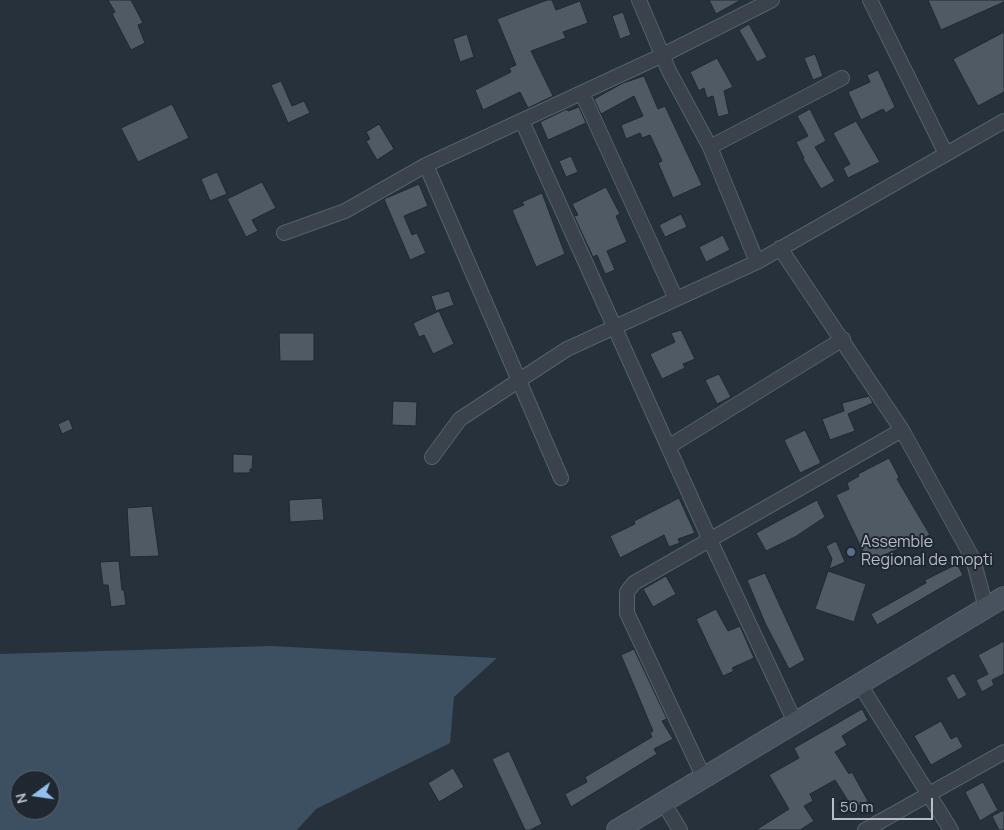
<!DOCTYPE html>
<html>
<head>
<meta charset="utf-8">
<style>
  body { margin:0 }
  #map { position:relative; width:1004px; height:830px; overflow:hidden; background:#26313b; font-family:Manrope,sans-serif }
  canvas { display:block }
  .north { position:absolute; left:10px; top:770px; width:50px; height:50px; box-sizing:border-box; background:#1f2730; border:1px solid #5b636c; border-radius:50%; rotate:256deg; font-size:14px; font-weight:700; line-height:20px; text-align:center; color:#b6bdc6 }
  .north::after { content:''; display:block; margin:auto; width:18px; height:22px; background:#94beed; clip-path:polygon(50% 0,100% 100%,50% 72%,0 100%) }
  .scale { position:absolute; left:832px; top:798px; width:101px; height:22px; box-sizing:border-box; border:2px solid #b6bdc6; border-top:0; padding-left:6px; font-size:15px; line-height:18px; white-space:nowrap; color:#b6bdc6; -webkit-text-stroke:4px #1f2730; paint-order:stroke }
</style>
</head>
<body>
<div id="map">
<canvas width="1004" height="830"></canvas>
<div class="north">N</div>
<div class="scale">50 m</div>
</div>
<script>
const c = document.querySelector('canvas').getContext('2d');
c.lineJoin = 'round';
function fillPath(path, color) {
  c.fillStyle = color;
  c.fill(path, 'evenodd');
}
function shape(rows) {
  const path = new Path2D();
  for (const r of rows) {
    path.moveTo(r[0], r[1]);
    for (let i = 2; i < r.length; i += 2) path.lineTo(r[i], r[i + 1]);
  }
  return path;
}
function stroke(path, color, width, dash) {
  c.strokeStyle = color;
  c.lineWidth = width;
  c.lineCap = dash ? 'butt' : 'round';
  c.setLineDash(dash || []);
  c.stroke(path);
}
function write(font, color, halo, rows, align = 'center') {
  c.font = font + ' Manrope,sans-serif';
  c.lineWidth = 4;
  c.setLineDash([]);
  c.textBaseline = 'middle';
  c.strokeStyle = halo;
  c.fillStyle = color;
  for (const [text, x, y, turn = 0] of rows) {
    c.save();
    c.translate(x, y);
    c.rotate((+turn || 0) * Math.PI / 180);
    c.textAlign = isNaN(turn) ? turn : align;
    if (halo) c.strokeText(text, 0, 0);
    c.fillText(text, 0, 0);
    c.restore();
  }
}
fillPath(shape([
  [271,646,497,658,454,697,450,743,316,809,297,830,0,830,0,654],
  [20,780,50,780,50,810,20,810]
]), '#3d5062');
const building = shape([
  [108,0,131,0,143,23,138,25,145,43,131,50,112,14,115,12,108,0],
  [547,0,552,0,556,10,580,1,588,23,563,32,566,38,531,51,553,96,528,108,520,92,483,110,475,90,511,72,509,68,516,65,497,19,547,0],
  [709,0,741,0,716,14,709,0],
  [928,0,1004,0,1004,2,941,30,928,0],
  [623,12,631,35,620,39,612,16,623,12],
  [749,24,767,57,757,62,739,30,749,24],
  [1004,32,1004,92,978,106,953,59,1004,32],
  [467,34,474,57,460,62,453,39,467,34],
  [815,54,823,76,813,80,804,58,815,54],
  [717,58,733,87,724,91,729,114,718,117,713,96,707,98,704,88,699,91,690,72,717,58],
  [878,70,895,107,886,113,883,109,861,120,848,92,870,82,867,75,878,70],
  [644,76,658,109,665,106,702,185,673,198,658,163,662,161,650,135,642,138,640,133,626,139,621,125,643,116,634,96,601,114,594,99,623,83,644,76],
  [281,81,292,106,304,101,310,113,288,123,271,85,281,81],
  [172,104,189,138,138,162,121,128,172,104],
  [579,107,586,123,548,140,540,122,567,109,568,111,579,107],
  [810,109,826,141,815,147,835,181,821,189,803,159,804,158,796,142,808,136,797,116,810,109],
  [856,121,880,162,848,178,843,168,850,164,833,133,856,121],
  [379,124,394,149,377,160,366,141,370,139,366,132,379,124],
  [571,156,578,172,566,177,559,161,571,156],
  [217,172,227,194,210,201,201,179,217,172],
  [262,182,276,208,252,220,258,231,246,237,227,199,262,182],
  [419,184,428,206,404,216,412,235,417,233,426,253,410,260,384,199,419,184],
  [606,187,620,214,616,216,627,242,607,251,615,270,605,274,597,255,593,257,574,216,578,215,572,204,606,187],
  [542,193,565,254,536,267,512,210,524,205,522,202,542,193],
  [681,214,687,227,665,237,659,225,681,214],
  [723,235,730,250,706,262,699,247,723,235],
  [449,291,454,305,436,311,431,296,449,291],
  [439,311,454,344,433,354,424,335,419,337,413,323,439,311],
  [681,330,695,359,683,364,685,368,662,379,650,354,675,342,671,333,681,330],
  [279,333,314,333,314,361,280,361,279,333],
  [719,374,731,397,717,404,705,380,719,374],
  [869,396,873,403,848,414,855,431,830,440,822,419,844,411,842,403,869,396],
  [393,401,417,402,416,426,392,425,393,401],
  [69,419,73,429,62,434,58,424,69,419],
  [805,430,821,463,800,473,784,440,805,430],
  [233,454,253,455,252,469,250,469,250,473,233,473,233,454],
  [889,458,899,477,897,479,930,535,868,562,836,495,849,489,847,483,859,476,858,474,889,458],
  [322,498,324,520,290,522,289,500,322,498],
  [679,498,695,533,678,539,680,543,669,547,664,535,620,558,610,536,635,524,634,521,679,498],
  [817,500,825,517,795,537,766,551,756,533,817,500],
  [152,506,159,556,130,557,127,508,152,506],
  [836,541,845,562,829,569,832,559,826,546,836,541],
  [119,561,122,590,124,590,126,605,111,607,108,585,103,585,100,562,119,561],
  [957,564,963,575,877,625,871,614,926,583,925,580,957,564],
  [828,571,866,584,854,622,815,609,828,571],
  [765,573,805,660,789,669,765,623,747,580,765,573],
  [666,576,676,594,653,607,643,589,666,576],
  [716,609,728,631,740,626,754,658,732,668,734,671,723,676,696,619,716,609],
  [1004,641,1004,674,992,680,994,685,982,692,976,680,988,674,978,655,1004,641],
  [634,649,667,719,662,721,673,739,654,749,657,754,571,807,565,794,587,782,585,777,652,737,650,733,653,731,621,655,634,649],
  [954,673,967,695,958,700,946,678,954,673],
  [862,709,868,720,842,736,847,745,835,752,849,774,852,772,868,801,853,809,835,780,810,794,813,801,804,806,814,821,800,830,756,830,789,809,769,775,799,758,794,748,862,709],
  [941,721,951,739,957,736,963,747,931,765,914,736,941,721],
  [509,751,542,824,530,830,525,830,492,759,509,751],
  [453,768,464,787,439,802,428,783,453,768],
  [983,782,998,810,980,821,965,792,983,782],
  [1004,810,1004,830,999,830,992,816,1004,810]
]);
fillPath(building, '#505a65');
stroke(building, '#212932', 1);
const street = shape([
  [639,0,669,71,710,147,757,262],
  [870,0,946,154],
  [582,93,676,299],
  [522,121,710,540,795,722],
  [710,147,842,78],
  [426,165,561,478],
  [284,233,345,211,426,165,663,55,772,0],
  [780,248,902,430,973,559,986,608],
  [668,447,843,339],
  [432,457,460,419,567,349,757,262,1004,121],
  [859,683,951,830],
  [704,778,627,613,627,592,634,583,902,430],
  [663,802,680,830],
  [865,830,1004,752]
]);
const secondary = shape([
  [617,830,1004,597]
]);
stroke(street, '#586069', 16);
stroke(secondary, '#586069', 22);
stroke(street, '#3a424b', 14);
stroke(secondary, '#48525e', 20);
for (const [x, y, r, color] of [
  [851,552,5,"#5c6f8a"]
]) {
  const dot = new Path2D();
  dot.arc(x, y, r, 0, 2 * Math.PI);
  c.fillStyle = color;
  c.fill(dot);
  stroke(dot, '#1f2730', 2);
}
write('16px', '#b6bdc6', '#1f2730', [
  ["Assemble",861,543],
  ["Regional de mopti",861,561]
], 'left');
</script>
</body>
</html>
